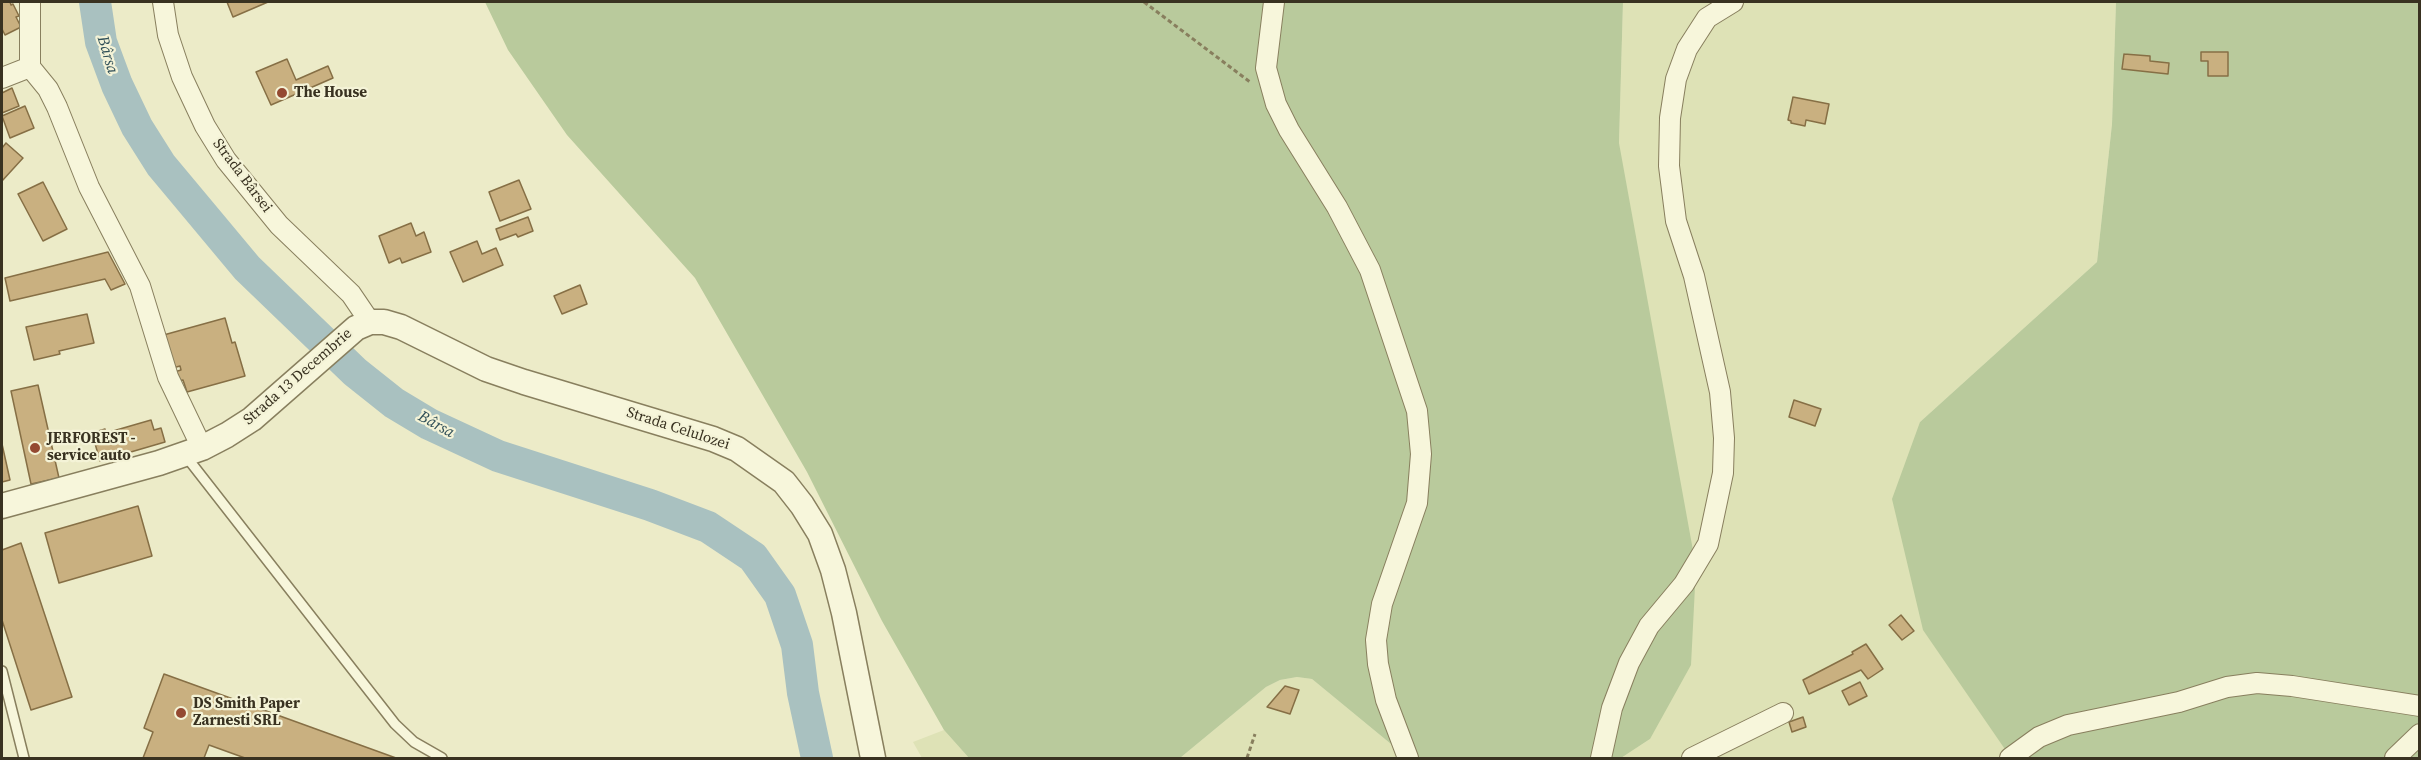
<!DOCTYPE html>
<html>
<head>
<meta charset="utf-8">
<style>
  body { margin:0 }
  #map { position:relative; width:2421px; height:760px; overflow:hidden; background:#ecebc8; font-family:"Source Serif 4",serif }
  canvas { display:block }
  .frame { position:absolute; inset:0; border:3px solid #393221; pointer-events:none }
</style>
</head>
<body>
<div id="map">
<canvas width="2421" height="760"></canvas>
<div class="frame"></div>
</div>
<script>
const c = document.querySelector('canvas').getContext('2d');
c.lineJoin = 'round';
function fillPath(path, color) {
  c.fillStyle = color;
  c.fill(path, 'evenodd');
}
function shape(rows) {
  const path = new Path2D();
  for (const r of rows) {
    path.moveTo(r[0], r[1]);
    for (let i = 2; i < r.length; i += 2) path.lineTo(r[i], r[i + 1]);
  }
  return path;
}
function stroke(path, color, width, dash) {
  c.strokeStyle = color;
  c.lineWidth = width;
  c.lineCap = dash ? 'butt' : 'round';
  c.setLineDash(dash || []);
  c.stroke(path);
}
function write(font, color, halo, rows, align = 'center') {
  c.font = font + ' "Source Serif 4",serif';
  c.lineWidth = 4.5;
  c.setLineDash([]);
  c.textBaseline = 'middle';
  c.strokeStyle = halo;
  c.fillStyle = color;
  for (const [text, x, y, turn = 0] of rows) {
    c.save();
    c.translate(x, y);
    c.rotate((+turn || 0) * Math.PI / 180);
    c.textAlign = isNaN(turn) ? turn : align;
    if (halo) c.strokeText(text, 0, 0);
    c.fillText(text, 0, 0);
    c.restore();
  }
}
fillPath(shape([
  [1623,2,2116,2,2112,124,2097,262,1920,422,2011,758,1621,758,1650,739,1619,143],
  [1297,677,1312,679,1408,758,1180,758,1266,687,1280,680],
  [944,730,969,758,922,758,913,742]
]), '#dee2b6');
fillPath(shape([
  [485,2,1623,2,1619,143,1696,567,1691,665,1650,739,1621,758,1408,758,1312,679,1297,677,1280,680,1266,687,1180,758,969,758,944,730,882,621,807,472,695,278,567,135,508,50],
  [2116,2,2419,2,2419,758,2011,758,1923,630,1892,499,1920,422,2097,262,2112,124]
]), '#b9ca9c');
stroke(shape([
  [95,2,101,42,117,85,137,127,161,165,247,268,355,372,394,403,429,424,498,456,650,505,708,527,753,557,780,595,797,645,803,693,817,758]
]), '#a9c1c0', 32);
const building = shape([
  [2,2,10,2,11,5,13,4,19,16,16,17,21,27,5,35,2,29,2,2],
  [227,2,268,2,233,17,227,2],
  [2201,52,2228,52,2228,76,2208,76,2208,61,2201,61,2201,52],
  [2124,54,2150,56,2150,61,2169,63,2168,74,2122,69,2124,54],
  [287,59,296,80,328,66,333,78,271,105,256,72,287,59],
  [12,88,19,106,2,113,2,93,12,88],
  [1793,97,1829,104,1825,124,1806,120,1805,126,1791,123,1791,121,1788,120,1793,97],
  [25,106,34,128,10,138,2,116,25,106],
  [6,143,23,158,2,181,2,148,6,143],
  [519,180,531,209,500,221,489,192,519,180],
  [43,182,67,229,43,241,18,194,43,182],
  [528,217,533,231,518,237,516,234,500,240,496,229,528,217],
  [411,223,416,236,424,232,431,252,402,263,400,258,389,263,379,236,411,223],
  [477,241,482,254,496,248,503,265,463,282,450,252,477,241],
  [108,252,125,284,111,290,105,279,10,301,5,278,108,252],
  [580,285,587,304,562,314,554,296,580,285],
  [87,314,94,343,59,351,60,354,34,360,26,327,87,314],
  [225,318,232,343,235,342,245,376,187,392,183,380,177,381,174,372,181,370,180,366,169,369,160,336,225,318],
  [38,385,59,478,31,484,11,391,38,385],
  [1794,400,1821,409,1815,426,1789,417,1794,400],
  [151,420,154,430,161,428,165,442,100,461,92,433,105,429,106,433,151,420],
  [2,444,10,480,2,482,2,444],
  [138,506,152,556,59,583,45,533,138,506],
  [21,543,72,697,31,710,2,620,2,550,21,543],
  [1901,615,1914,631,1902,640,1889,625,1901,615],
  [1866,644,1883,669,1868,679,1861,670,1809,694,1803,680,1853,654,1852,652,1866,644],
  [164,674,396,758,245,758,209,745,204,758,143,758,153,732,144,728,164,674],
  [1860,682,1867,696,1849,705,1842,691,1860,682],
  [1285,686,1299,690,1290,714,1267,707,1285,686],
  [1803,717,1806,727,1792,732,1789,722,1803,717]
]);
fillPath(building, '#c9b080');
stroke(building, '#866f45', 1.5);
const service = shape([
  [185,455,395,724,414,742,442,758],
  [2,671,24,758]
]);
const minor = shape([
  [163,2,168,35,182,77,205,126,226,160,279,225,351,294,370,322],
  [1274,2,1266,68,1276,104,1289,130,1337,207,1370,270,1417,411,1421,454,1417,503,1382,604,1376,640,1378,664,1386,700,1408,758],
  [30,67,48,89,57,107,89,187,140,286,168,377,202,448],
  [30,67,30,2],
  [2,78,30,67],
  [1601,758,1612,708,1629,663,1649,626,1684,584,1708,544,1723,473,1724,438,1720,392,1694,276,1676,221,1669,166,1670,118,1676,79,1687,49,1707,18,1733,2],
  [1692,758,1783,713],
  [2010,758,2039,737,2068,725,2179,702,2227,687,2257,683,2292,686,2420,706],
  [2395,758,2420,734]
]);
const tertiary = shape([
  [2,506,159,463,202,448,227,435,252,419,356,328,370,322,384,322,401,327,486,369,524,382,713,439,737,449,784,482,802,505,820,534,833,570,844,613,873,758]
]);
stroke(service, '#887f5e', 12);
stroke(minor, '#887f5e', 22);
stroke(tertiary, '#887f5e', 27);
stroke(shape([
  [1144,2,1250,82],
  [1247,758,1255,734]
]), '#887f5e', 3, [4.5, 3]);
stroke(service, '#f7f6db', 9);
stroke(minor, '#f7f6db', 20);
stroke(tertiary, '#f7f6db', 24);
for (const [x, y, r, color] of [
  [282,93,6,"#944931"],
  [35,448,6,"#944931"],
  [181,713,6,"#944931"]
]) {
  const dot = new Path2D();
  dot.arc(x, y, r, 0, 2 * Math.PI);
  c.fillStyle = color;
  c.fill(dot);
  stroke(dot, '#f4f3d7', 2);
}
write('bold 15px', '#393221', '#f4f3d7', [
  ["The House",294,93],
  ["JERFOREST -",47,439],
  ["service auto",47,456],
  ["DS Smith Paper",193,704],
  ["Zarnesti SRL",193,721]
], 'left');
write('15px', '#393221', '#f4f3d7', [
  ["Strada Bârsei",242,176,53],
  ["Strada 13 Decembrie",298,377,-41],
  ["Strada Celulozei",678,429,18]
]);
write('italic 16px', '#315058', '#f4f3d7', [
  ["Bârsa",107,55,73],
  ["Bârsa",436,425,29]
]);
</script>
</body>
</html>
